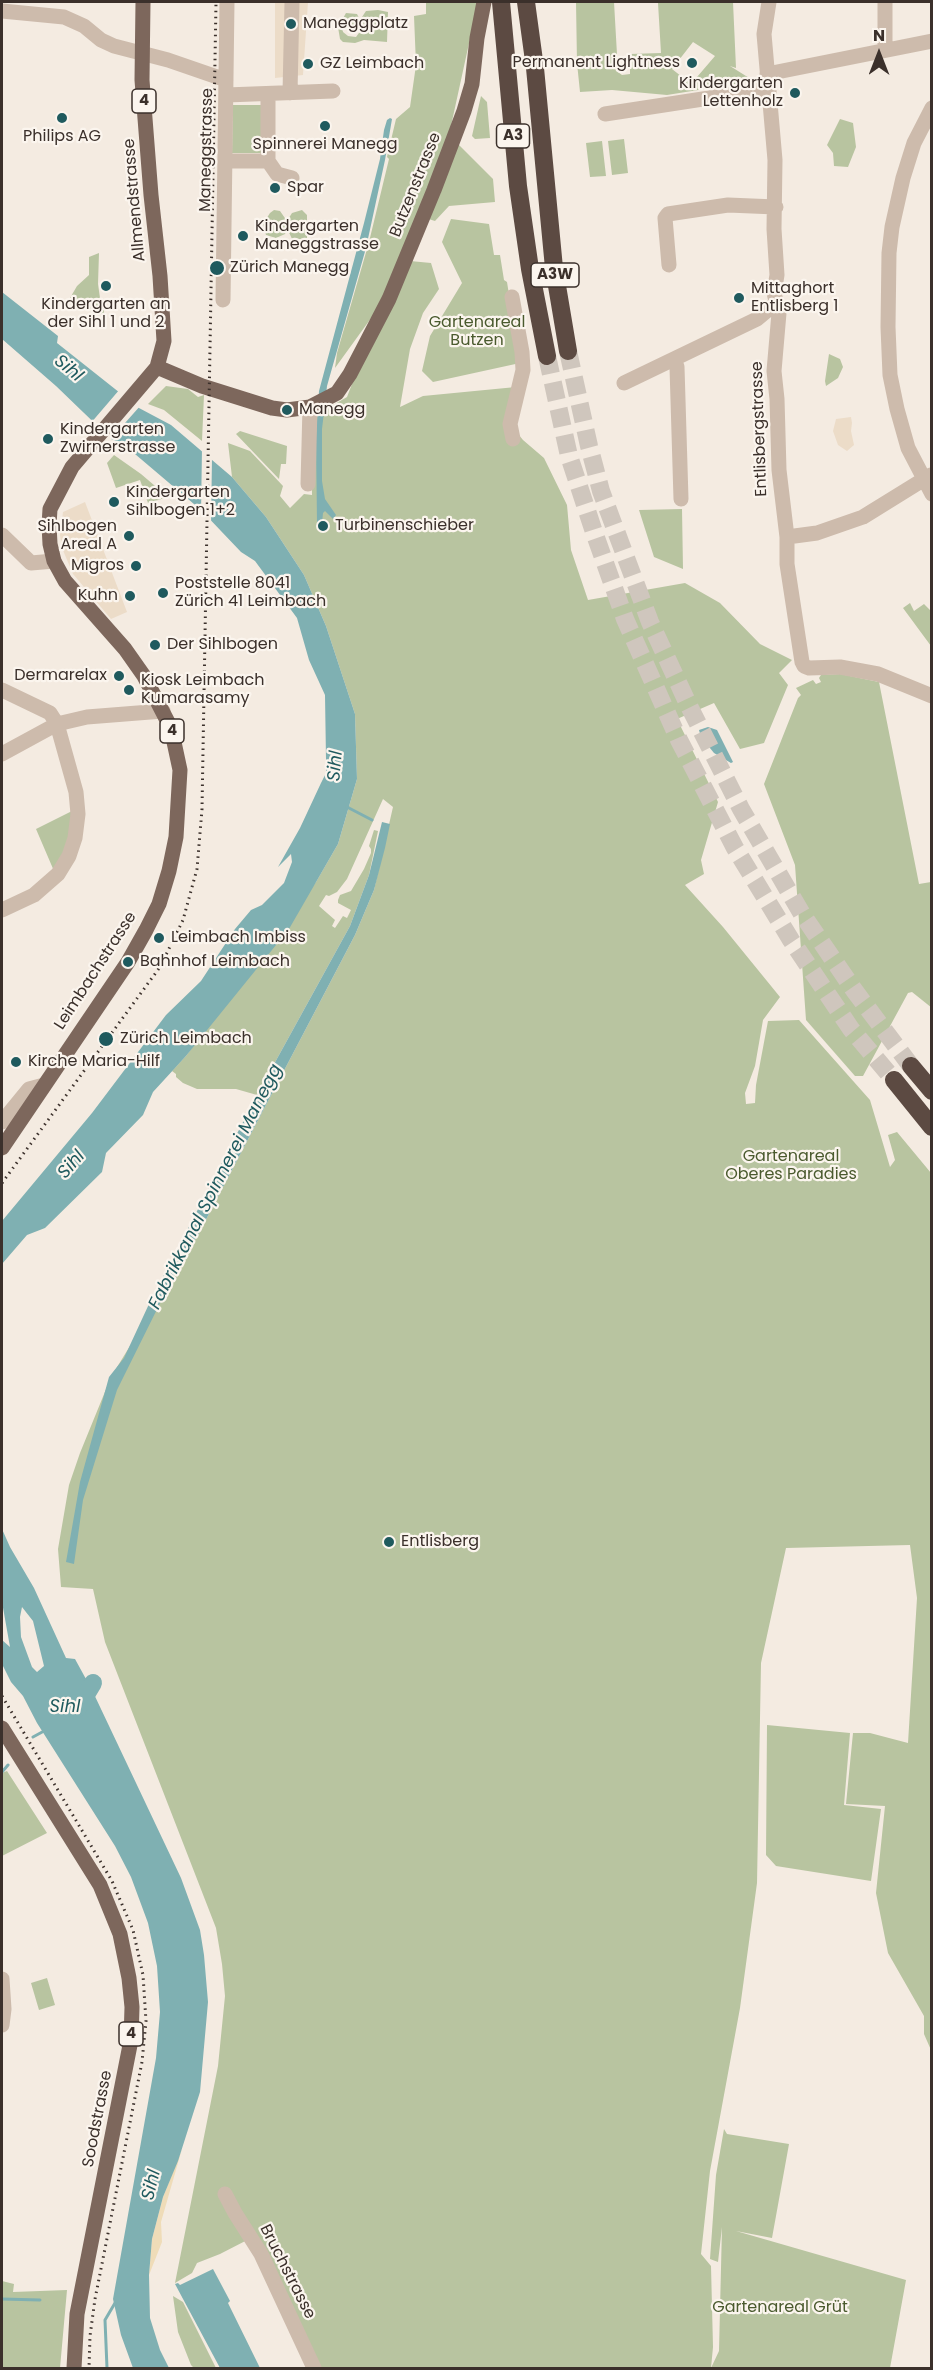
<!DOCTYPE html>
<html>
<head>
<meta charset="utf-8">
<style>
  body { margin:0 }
  #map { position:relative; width:933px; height:2370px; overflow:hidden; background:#f4ebe1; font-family:Poppins,sans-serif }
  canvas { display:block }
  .frame { position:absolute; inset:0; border:3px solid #3b302b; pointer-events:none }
  .north { position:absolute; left:849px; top:24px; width:60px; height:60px; -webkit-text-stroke:4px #fbf5ee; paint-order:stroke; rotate:0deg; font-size:16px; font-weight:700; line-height:24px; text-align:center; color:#3b302b }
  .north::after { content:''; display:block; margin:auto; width:21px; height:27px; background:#3b302b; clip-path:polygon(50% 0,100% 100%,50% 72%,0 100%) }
</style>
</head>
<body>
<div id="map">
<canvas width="933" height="2370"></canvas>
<div class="frame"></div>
<div class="north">N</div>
</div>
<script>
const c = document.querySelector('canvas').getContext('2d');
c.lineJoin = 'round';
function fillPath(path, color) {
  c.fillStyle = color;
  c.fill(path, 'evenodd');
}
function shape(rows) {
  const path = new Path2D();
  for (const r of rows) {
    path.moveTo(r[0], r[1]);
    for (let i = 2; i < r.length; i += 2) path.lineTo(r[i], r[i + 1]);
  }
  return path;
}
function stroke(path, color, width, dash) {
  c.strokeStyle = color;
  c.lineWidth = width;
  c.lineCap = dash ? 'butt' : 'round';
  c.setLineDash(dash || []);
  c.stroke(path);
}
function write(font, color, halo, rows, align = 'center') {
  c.font = font + ' Poppins,sans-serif';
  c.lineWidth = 4.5;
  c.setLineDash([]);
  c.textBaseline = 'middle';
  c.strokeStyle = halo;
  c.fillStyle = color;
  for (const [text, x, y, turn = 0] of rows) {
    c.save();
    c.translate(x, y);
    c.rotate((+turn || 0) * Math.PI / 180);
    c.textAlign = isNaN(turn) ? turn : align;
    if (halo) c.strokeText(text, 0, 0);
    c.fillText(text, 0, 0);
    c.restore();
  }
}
fillPath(shape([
  [426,2,478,2,449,135,493,179,495,202,449,206,435,221,422,217,382,303,335,368,337,353,369,242,389,159,387,157,396,119,410,107,416,65,414,16,426,14],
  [576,2,614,2,618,72,622,75,630,74,630,54,661,53,658,3,733,2,736,68,730,66,754,81,667,95,612,90,580,92,577,63],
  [693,42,715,56,691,84,672,69],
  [378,10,388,12,387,42,364,40,355,43,343,42,340,39,338,27,346,13,357,14,360,20,355,28,350,22,345,22,342,26,343,32,348,36,356,37,364,26,362,17,366,11],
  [481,96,487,102,490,138,475,139,472,136],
  [233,105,264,105,263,153,232,153],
  [840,119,853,123,856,147,848,167,834,166,833,153,827,145],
  [624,139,628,173,612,175,608,141],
  [602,141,606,176,590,177,586,143],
  [274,210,280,211,287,221,292,213,302,210,307,215,307,239,292,239,287,228,285,234,276,238,266,235,263,224,270,213],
  [451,219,489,224,494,255,500,255,504,280,507,282,520,363,433,382,422,371,430,336,462,283,442,242],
  [99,253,98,284,100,298,104,301,104,316,70,298,77,286,89,275,89,257],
  [410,261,431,263,439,289,423,313,410,349,400,407,423,396,516,387,509,423,523,440,544,458,567,505,571,550,588,600,685,583,720,603,760,644,792,660,779,673,788,685,764,743,740,749,714,703,677,719,718,802,701,860,704,874,685,885,723,927,780,997,763,1020,755,1066,745,1093,746,1104,755,1103,756,1085,768,1021,799,1020,870,1100,890,1167,895,1160,888,1135,897,1132,931,1173,931,2050,924,2034,924,2016,888,1953,876,1893,885,1806,846,1804,853,1733,870,1733,908,1743,917,1598,910,1545,786,1548,761,1663,757,1883,740,2008,710,2171,701,2254,711,2266,713,2347,711,2368,719,2351,722,2227,718,2262,710,2259,716,2175,724,2129,727,2134,789,2144,772,2238,736,2231,906,2280,890,2368,319,2368,255,2236,220,2254,197,2263,192,2273,175,2283,218,2066,225,1996,222,1964,216,1928,105,1642,93,1589,61,1587,58,1549,69,1485,80,1453,111,1377,199,1233,355,935,374,890,393,807,383,799,347,879,337,892,329,896,326,895,319,906,335,920,332,926,335,928,343,916,347,918,351,910,338,903,338,900,340,895,351,891,364,869,371,853,371,849,369,846,374,830,378,831,369,875,350,926,257,1095,236,1089,197,1089,183,1083,176,1077,176,1074,172,1071,186,1056,316,882,338,844,357,779,355,714,326,626,304,575,266,517,232,477,228,443,250,451,283,486,280,496,290,508,304,494,312,495,311,429,314,416,347,397,357,371],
  [829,354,840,359,843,367,838,378,826,386,825,381],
  [166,386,188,389,198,397,204,395,202,441,164,410,148,404],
  [240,431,287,446,286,464,281,464,279,479,236,434],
  [114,455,141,474,168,497,148,503,140,480,116,488,107,463],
  [682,509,683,569,654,557,639,510],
  [910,603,914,611,924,604,931,611,931,646,903,608],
  [840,674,879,682,919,884,931,882,932,1008,912,992,908,993,863,1076,855,1076,806,1020,795,865,764,784,798,698,801,695,796,688,813,680,816,684,821,682,819,678,821,675],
  [72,811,69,841,54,871,36,829],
  [767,1725,850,1733,844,1805,881,1809,871,1881,776,1866,766,1855],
  [7,1771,47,1833,2,1856,2,1773],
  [47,1978,55,2005,39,2010,31,1983],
  [2,2281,14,2284,13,2292,67,2290,60,2368,2,2368],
  [173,2296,183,2302,216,2368,194,2368,191,2365,178,2332]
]), '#b8c4a0');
fillPath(shape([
  [182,2149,161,2222,162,2242,149,2275,152,2239,163,2197]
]), '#efdcb8');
fillPath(shape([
  [275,2,308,2,303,75,275,78],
  [851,417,852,423,851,431,854,445,847,451,838,445,833,431,836,419],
  [85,502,127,612,111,619,73,574,62,548,60,535,63,512]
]), '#ecdcc8');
fillPath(shape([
  [390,118,392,119,385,160,366,248,327,386,325,404,322,429,322,481,325,499,336,515,333,519,325,511,323,513,322,523,317,523,316,437,319,391,364,223,380,159,384,130,387,120],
  [2,292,58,336,57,343,139,408,171,425,232,477,266,517,304,575,326,626,355,714,357,779,338,844,289,929,186,1056,153,1092,143,1115,106,1153,102,1172,45,1228,27,1235,2,1264,2,1221,92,1113,166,1015,201,981,235,929,251,910,262,905,284,883,292,862,291,854,278,867,300,828,321,783,326,773,326,759,325,695,309,660,297,618,255,561,241,552,201,510,122,443,111,439,56,386,2,339],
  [708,727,717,730,733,762,731,763,714,753,701,737,699,730],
  [382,822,390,824,385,848,374,890,355,935,199,1233,177,1269,117,1390,83,1500,74,1564,66,1562,80,1482,109,1377,124,1358,149,1304,257,1095,350,926,369,875],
  [2,1529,10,1547,34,1588,66,1658,75,1659,92,1690,181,1878,200,1930,204,1955,208,2002,200,2092,178,2161,163,2197,152,2239,149,2275,150,2318,160,2350,169,2368,133,2368,121,2335,113,2299,156,2058,160,2012,157,1966,148,1923,131,1877,115,1846,37,1723,23,1696,11,1682,2,1664,2,1640,10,1647,2,1602],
  [22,1607,33,1621,44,1666,37,1672,32,1667,21,1637,20,1617],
  [213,2269,230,2301,228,2303,260,2368,220,2368,175,2284,178,2283,180,2285]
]), '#7fb0b2');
fillPath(shape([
  [120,389,141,405,109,441,90,424],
  [202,448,212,457,211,525,201,514]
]), '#f4ebe1');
stroke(shape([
  [347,807,372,820],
  [33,1737,44,1731],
  [2,1772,8,1765],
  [2,2299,40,2300],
  [107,2368,105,2320,115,2303]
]), '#7fb0b2', 3);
stroke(shape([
  [78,1708,93,1683]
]), '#7fb0b2', 18);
stroke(shape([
  [568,351,589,446,601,491,650,622,689,706,741,809,802,914,854,990,911,1066],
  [547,356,569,456,594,532,625,619,679,740,735,848,791,940,851,1029,894,1080]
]), '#cfc6bd', 18, [18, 9]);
stroke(shape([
  [769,2,764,34,775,160,774,229,777,275,774,293,779,313,774,371,777,399,779,470,787,537,787,564,802,662,804,666,809,668,840,667,878,674,932,696],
  [885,2,885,50],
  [2,11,64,17,84,26,101,40,114,46,168,60,226,80],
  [767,74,932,41],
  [290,93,292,2],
  [226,95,333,91],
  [932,108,914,143,903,178,892,227,889,253,888,327,890,375,897,409,908,448,932,494],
  [605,114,768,89],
  [225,161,268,161,268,94],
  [268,161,277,174,292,178],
  [669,265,665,218,668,214,728,205,776,207],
  [512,297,522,352,523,370,510,424,513,439],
  [223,300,227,2],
  [674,359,677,367,681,499],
  [624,383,757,319,775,304],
  [308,484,310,407],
  [2,535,31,563,54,561],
  [787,537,817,533,863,517,931,475],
  [2,690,50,713,57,724,76,792,78,814,75,838,69,856,58,874,34,895,2,910],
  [2,754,57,724,87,717,163,711],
  [2,1122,29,1089,44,1085],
  [2,1979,4,2009,2,2025],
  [225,2194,235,2213,261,2254,314,2368]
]), '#cdbbac', 15);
stroke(shape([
  [157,367,202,386,272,408,287,410,310,407,337,393,350,374,389,299,434,190,464,111,472,84,477,38,484,2],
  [2,1148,128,962,146,930,159,904,169,871,176,837,180,770,171,728,144,676,125,649,65,581,54,561,50,544,49,525,50,509,72,467,157,367,164,341,160,276,151,195,142,80,143,2],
  [2,1728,100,1885,120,1934,129,1978,132,2007,131,2040,77,2314,74,2368]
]), '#7d675c', 15);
stroke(shape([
  [501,2,518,186,530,269,547,356],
  [526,2,535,68,554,268,568,351],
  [911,1066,932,1091],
  [894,1080,932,1127]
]), '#5c4a42', 18);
stroke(shape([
  [2,1183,160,967,183,920,197,869,202,809,216,2],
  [2,1696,112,1881,133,1930,143,1975,146,2021,142,2062,95,2299,90,2336,89,2368]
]), '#3b302b', 3, [1.5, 4.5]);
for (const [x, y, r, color] of [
  [291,24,6,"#1f5a5e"],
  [692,63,6,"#1f5a5e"],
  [308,64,6,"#1f5a5e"],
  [795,93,6,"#1f5a5e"],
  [62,118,6,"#1f5a5e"],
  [325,126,6,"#1f5a5e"],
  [275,188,6,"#1f5a5e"],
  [243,236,6,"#1f5a5e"],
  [217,268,8,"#1f5a5e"],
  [106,286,6,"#1f5a5e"],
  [739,298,6,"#1f5a5e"],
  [287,410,6,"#1f5a5e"],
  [48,439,6,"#1f5a5e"],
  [114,502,6,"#1f5a5e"],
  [323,526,6,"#1f5a5e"],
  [129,536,6,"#1f5a5e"],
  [136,566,6,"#1f5a5e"],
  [163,593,6,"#1f5a5e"],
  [130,596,6,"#1f5a5e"],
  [155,645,6,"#1f5a5e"],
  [119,676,6,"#1f5a5e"],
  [129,690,6,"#1f5a5e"],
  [159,938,6,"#1f5a5e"],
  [128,962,6,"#1f5a5e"],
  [106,1039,8,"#1f5a5e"],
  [16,1062,6,"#1f5a5e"],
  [389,1542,6,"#1f5a5e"]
]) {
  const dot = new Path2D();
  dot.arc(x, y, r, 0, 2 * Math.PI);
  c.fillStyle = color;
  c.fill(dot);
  stroke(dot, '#fbf5ee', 2);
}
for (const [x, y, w] of [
  [144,101,24],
  [513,136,33],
  [555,275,48],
  [172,731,24],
  [131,2034,24]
]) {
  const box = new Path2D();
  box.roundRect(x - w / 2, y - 12, w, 24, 4.5);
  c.fillStyle = '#fbf5ee';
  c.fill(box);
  stroke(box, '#3b302b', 1.5);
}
write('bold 15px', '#3b302b', null, [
  ["4",144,101],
  ["A3",513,136],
  ["A3W",555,275],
  ["4",172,731],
  ["4",131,2034]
]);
write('16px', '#3b302b', '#fbf5ee', [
  ["Maneggplatz",303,24],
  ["Permanent Lightness",680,63,"right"],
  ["GZ Leimbach",320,64],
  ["Kindergarten",783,84,"right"],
  ["Lettenholz",783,102,"right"],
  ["Philips AG",62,137,"center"],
  ["Spinnerei Manegg",325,145,"center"],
  ["Spar",287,188],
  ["Kindergarten",255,227],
  ["Maneggstrasse",255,245],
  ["Zürich Manegg",230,268],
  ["Mittaghort",751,289],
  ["Entlisberg 1",751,307],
  ["Kindergarten an",106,305,"center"],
  ["der Sihl 1 und 2",106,323,"center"],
  ["Manegg",299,410],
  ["Kindergarten",60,430],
  ["Zwirnerstrasse",60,448],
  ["Kindergarten",126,493],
  ["Sihlbogen 1+2",126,511],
  ["Turbinenschieber",335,526],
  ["Sihlbogen",117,527,"right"],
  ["Areal A",117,545,"right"],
  ["Migros",124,566,"right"],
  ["Poststelle 8041",175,584],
  ["Zürich 41 Leimbach",175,602],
  ["Kuhn",118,596,"right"],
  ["Der Sihlbogen",167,645],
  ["Dermarelax",107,676,"right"],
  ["Kiosk Leimbach",141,681],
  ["Kumarasamy",141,699],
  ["Leimbach Imbiss",171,938],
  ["Bahnhof Leimbach",140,962],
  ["Zürich Leimbach",120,1039],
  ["Kirche Maria-Hilf",28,1062],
  ["Entlisberg",401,1542]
], 'left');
write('16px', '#3b302b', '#fbf5ee', [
  ["Maneggstrasse",207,150,-89],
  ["Butzenstrasse",416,185,-68],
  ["Allmendstrasse",135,200,-95],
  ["Entlisbergstrasse",760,429,-92],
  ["Leimbachstrasse",96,971,-57],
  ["Soodstrasse",98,2119,-79],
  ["Bruchstrasse",287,2272,63]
]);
write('16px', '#4a5a2e', '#fbf5ee', [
  ["Gartenareal",477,323],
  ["Butzen",477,341],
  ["Gartenareal",791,1157],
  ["Oberes Paradies",791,1175],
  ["Gartenareal Grüt",780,2308]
]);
write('italic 18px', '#1f5a5e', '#fbf5ee', [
  ["Sihl",68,369,40],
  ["Sihl",336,766,-85],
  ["Sihl",72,1165,-49],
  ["Fabrikkanal Spinnerei Manegg",216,1187,-63],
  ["Sihl",65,1707],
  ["Sihl",152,2185,-76]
]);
</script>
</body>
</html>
